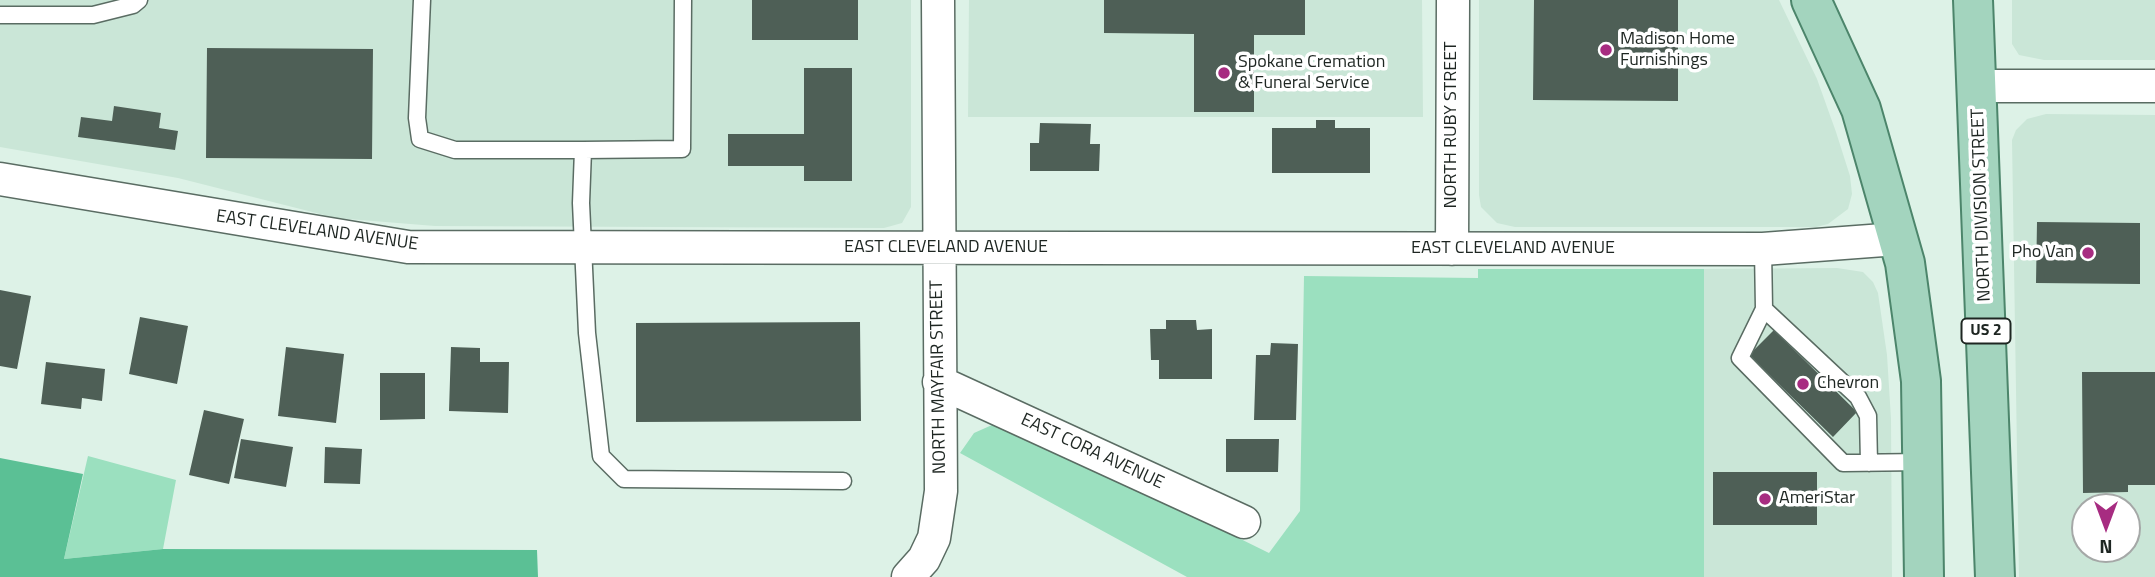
<!DOCTYPE html>
<html>
<head>
<meta charset="utf-8">
<style>
  body { margin:0 }
  #map { position:relative; width:2155px; height:577px; overflow:hidden; background:#ddf2e7; font-family:"Titillium Web",sans-serif }
  canvas { display:block }
  .north { position:absolute; left:2071px; top:493px; width:70px; height:70px; box-sizing:border-box; background:#fff; border:2px solid #a5a8a7; border-radius:50%; rotate:180deg; font-size:19px; font-weight:700; line-height:28px; text-align:center; color:#1e2622 }
  .north::after { content:''; display:block; margin:auto; width:24px; height:32px; background:#a72c81; clip-path:polygon(50% 0,100% 100%,50% 72%,0 100%) }
</style>
</head>
<body>
<div id="map">
<canvas width="2155" height="577"></canvas>
<div class="north">N</div>
</div>
<script>
const c = document.querySelector('canvas').getContext('2d');
c.lineJoin = 'round';
function fillPath(path, color) {
  c.fillStyle = color;
  c.fill(path, 'evenodd');
}
function shape(rows) {
  const path = new Path2D();
  for (const r of rows) {
    path.moveTo(r[0], r[1]);
    for (let i = 2; i < r.length; i += 2) path.lineTo(r[i], r[i + 1]);
  }
  return path;
}
function stroke(path, color, width, dash) {
  c.strokeStyle = color;
  c.lineWidth = width;
  c.lineCap = dash ? 'butt' : 'round';
  c.setLineDash(dash || []);
  c.stroke(path);
}
function write(font, color, halo, rows, align = 'center') {
  c.font = font + ' "Titillium Web",sans-serif';
  c.lineWidth = 7;
  c.setLineDash([]);
  c.textBaseline = 'middle';
  c.strokeStyle = halo;
  c.fillStyle = color;
  for (const [text, x, y, turn = 0] of rows) {
    c.save();
    c.translate(x, y);
    c.rotate((+turn || 0) * Math.PI / 180);
    c.textAlign = isNaN(turn) ? turn : align;
    if (halo) c.strokeText(text, 0, 0);
    c.fillText(text, 0, 0);
    c.restore();
  }
}
fillPath(shape([
  [0,0,911,0,911,207,902,223,884,228,435,226,336,218,178,178,0,147],
  [969,0,1422,0,1423,117,968,117],
  [1479,0,1779,0,1817,79,1836,132,1850,176,1852,194,1848,209,1828,224,1816,227,1515,227,1497,223,1481,207,1479,195],
  [2012,0,2155,0,2155,60,2044,60,2019,55,2012,44],
  [2046,114,2155,115,2155,577,2019,577,2012,140,2016,130,2027,119],
  [2085,507,2127,507,2127,549,2085,549],
  [1837,268,1863,272,1873,282,1878,293,1887,355,1891,419,1892,577,1704,577,1704,269]
]), '#cae6d7');
fillPath(shape([
  [1478,269,1704,269,1704,577,1187,577,960,453,974,433,1001,421,1269,553,1300,511,1304,276,1478,278],
  [88,456,176,480,163,549,64,559]
]), '#9be0bf');
fillPath(shape([
  [0,458,83,474,64,559,163,549,537,550,538,577,0,577]
]), '#5bc095');
fillPath(shape([
  [752,0,858,0,858,40,752,40],
  [1104,0,1305,0,1305,35,1254,35,1254,112,1194,112,1194,34,1104,33],
  [1534,0,1678,0,1678,101,1533,100],
  [207,48,373,49,372,159,206,158],
  [804,68,852,68,852,181,804,181,804,166,728,166,728,134,804,134],
  [114,106,161,113,159,128,178,131,175,150,78,137,81,117,112,121],
  [1316,120,1335,120,1335,128,1370,128,1370,173,1272,173,1272,128,1316,128],
  [1040,123,1091,124,1090,144,1100,144,1099,171,1030,171,1030,143,1039,143],
  [2037,222,2140,223,2140,284,2036,283],
  [0,290,31,296,17,369,0,366],
  [140,317,188,326,177,384,129,374],
  [1166,320,1196,320,1197,330,1212,329,1212,379,1159,379,1159,360,1151,360,1150,329,1166,329],
  [860,322,861,421,636,422,636,323],
  [1774,330,1857,412,1833,437,1749,355],
  [1271,343,1298,344,1296,420,1254,420,1256,355,1270,355],
  [286,347,344,354,336,423,278,416],
  [451,347,480,348,480,362,509,362,508,413,449,411],
  [46,362,105,369,102,401,82,398,81,409,41,404],
  [2082,372,2155,372,2155,485,2128,485,2128,492,2083,493],
  [380,373,425,373,425,419,380,420],
  [204,410,244,419,229,484,189,475],
  [241,439,293,447,286,487,234,478],
  [1226,439,1279,439,1278,472,1226,472],
  [325,447,362,449,360,484,324,483],
  [1713,472,1817,472,1817,525,1713,525]
]), '#4e5f56');
const lane = shape([
  [422,0,417,118,420,139,455,150,583,150],
  [683,0,682,149,583,150,581,203,587,333,601,456,624,479,843,481],
  [0,15,93,15,133,5,139,0],
  [1763,249,1764,309,1858,397,1868,416,1869,463],
  [1764,309,1740,358,1843,463,1924,462]
]);
const street = shape([
  [1978,86,2155,86],
  [0,179,408,247,1763,249,1897,239],
  [1452,249,1453,0],
  [939,382,1244,522],
  [908,577,924,559,934,538,941,491,938,0]
]);
const primary = shape([
  [1811,0,1861,109,1905,263,1921,381,1924,577],
  [1973,0,1995,577]
]);
stroke(lane, '#5a6c63', 19);
stroke(street, '#5a6c63', 35);
stroke(primary, '#4c856b', 42);
stroke(lane, '#fff', 16);
stroke(street, '#fff', 32);
stroke(primary, '#a3d4be', 38);
for (const [x, y, r, color] of [
  [1606,50,7,"#a72c81"],
  [1224,73,7,"#a72c81"],
  [2088,253,7,"#a72c81"],
  [1803,384,7,"#a72c81"],
  [1765,499,7,"#a72c81"]
]) {
  const dot = new Path2D();
  dot.arc(x, y, r, 0, 2 * Math.PI);
  c.fillStyle = color;
  c.fill(dot);
  stroke(dot, '#fff', 2.5);
}
for (const [x, y, w] of [
  [1986,331,49]
]) {
  const box = new Path2D();
  box.roundRect(x - w / 2, y - 12.5, w, 25, 5);
  c.fillStyle = '#fff';
  c.fill(box);
  stroke(box, '#1e2622', 2);
}
write('bold 16px', '#1e2622', null, [
  ["US 2",1986,331]
]);
write('18px', '#1e2622', '#fff', [
  ["Madison Home",1620,40],
  ["Furnishings",1620,61],
  ["Spokane Cremation",1238,63],
  ["& Funeral Service",1238,84],
  ["Pho Van",2074,253,"right"],
  ["Chevron",1817,384],
  ["AmeriStar",1779,499]
], 'left');
write('18px', '#1e2622', '#fff', [
  ["NORTH RUBY STREET",1452,125,-90],
  ["NORTH DIVISION STREET",1982,205,-92],
  ["EAST CLEVELAND AVENUE",317,231,8],
  ["EAST CLEVELAND AVENUE",946,248],
  ["EAST CLEVELAND AVENUE",1513,249],
  ["NORTH MAYFAIR STREET",939,377,-91],
  ["EAST CORA AVENUE",1092,452,25]
]);
</script>
</body>
</html>
